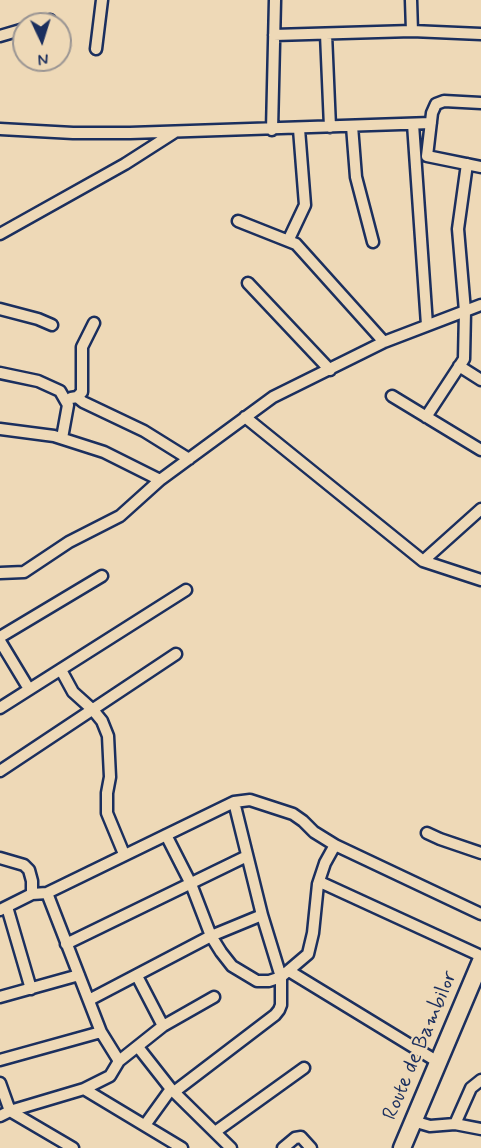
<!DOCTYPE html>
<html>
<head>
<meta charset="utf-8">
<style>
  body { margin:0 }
  #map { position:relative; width:481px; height:1148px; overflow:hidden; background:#eed9b7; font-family:Mynerve,sans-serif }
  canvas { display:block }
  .north { position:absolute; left:12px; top:12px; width:60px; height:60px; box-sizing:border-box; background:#eed9b7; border:2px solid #9a9593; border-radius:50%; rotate:176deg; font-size:16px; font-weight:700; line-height:24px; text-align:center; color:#1b2f5e }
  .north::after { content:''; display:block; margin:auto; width:21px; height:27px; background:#1b2f5e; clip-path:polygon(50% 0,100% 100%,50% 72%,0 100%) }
</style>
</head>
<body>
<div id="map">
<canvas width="481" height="1148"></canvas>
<div class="north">N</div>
</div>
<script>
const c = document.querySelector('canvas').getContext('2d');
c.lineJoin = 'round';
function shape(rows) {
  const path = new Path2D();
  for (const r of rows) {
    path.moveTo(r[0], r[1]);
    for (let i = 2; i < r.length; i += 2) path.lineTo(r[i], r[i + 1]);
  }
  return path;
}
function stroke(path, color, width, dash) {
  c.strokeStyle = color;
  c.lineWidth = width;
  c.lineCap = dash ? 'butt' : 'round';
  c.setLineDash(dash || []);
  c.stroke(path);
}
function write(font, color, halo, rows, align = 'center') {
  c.font = font + ' Mynerve,sans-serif';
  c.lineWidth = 4.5;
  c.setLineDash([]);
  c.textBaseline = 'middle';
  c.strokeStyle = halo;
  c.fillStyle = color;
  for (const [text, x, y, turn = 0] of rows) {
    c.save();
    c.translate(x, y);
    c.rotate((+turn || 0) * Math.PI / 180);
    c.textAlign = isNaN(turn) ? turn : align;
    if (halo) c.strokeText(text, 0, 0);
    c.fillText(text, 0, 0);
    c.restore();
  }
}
const street = shape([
  [411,0,412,31],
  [38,24,50,20],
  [326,34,330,127],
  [274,35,412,31,481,34],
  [0,36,24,29],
  [96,49,102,0],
  [481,103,444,101,436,104,432,113,427,156,481,167],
  [413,124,427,325],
  [352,126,356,177,373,242],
  [0,129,73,133,130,133,431,123],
  [272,130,275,0],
  [238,221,296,244,384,342],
  [0,234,125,164,175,132],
  [288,241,305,205,299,129],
  [248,283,330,370],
  [0,309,38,319,52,325],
  [459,366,481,380],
  [0,373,38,381,60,391,68,405,62,438],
  [392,396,481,450],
  [77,397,83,402,144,431,189,459],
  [71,398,77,397,82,392,82,347,94,323],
  [245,417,423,561,481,580],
  [426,417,464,359,465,311,458,229,467,164],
  [0,429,54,436,104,452,160,480],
  [423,561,481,509],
  [0,573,24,572,69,542,120,516,160,480,273,397,384,342,481,305],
  [0,637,102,576],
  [0,641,29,689],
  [61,670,73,692,93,710,102,721,108,736,110,777,107,793,107,813,124,854],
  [0,708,186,590],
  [0,771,176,654],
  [427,833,440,839,481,853],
  [166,835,191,884,211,936,221,952,232,966,257,981,269,981,281,977,262,915,234,802],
  [335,845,481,914],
  [0,858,24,865,29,870,32,881,32,894],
  [320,882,481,956],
  [47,893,101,1032,119,1061],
  [7,907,31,989],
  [0,910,32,894,47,893,234,802,250,800,293,814,303,821,314,832,335,845,325,863,318,884,313,933,308,954,281,977,281,1005,279,1010,275,1015,174,1092],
  [66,944,247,856],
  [289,971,438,1062],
  [137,976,163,1026],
  [0,997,79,975],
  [89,1000,211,936,262,915],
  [138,1047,171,1089,231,1148],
  [0,1060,101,1032],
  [0,1083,10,1111,73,1148],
  [84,1089,182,1148],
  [0,1116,10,1111,84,1089,110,1076,119,1061,163,1026,214,997],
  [413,1121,430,1126,455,1124,481,1129],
  [455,1124,471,1088,481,1080],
  [145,1125,171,1089],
  [215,1132,304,1068],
  [283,1148,295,1138,301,1137,311,1148]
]);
const primary = shape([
  [402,1148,481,961]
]);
stroke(street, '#1b2f5e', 15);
stroke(primary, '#1b2f5e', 21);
stroke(street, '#eed9b7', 10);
stroke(primary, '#eed9b7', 16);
write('21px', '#1b2f5e', '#eed9b7', [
  ["Route de Bambilor",421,1046,-67]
]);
</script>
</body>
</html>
